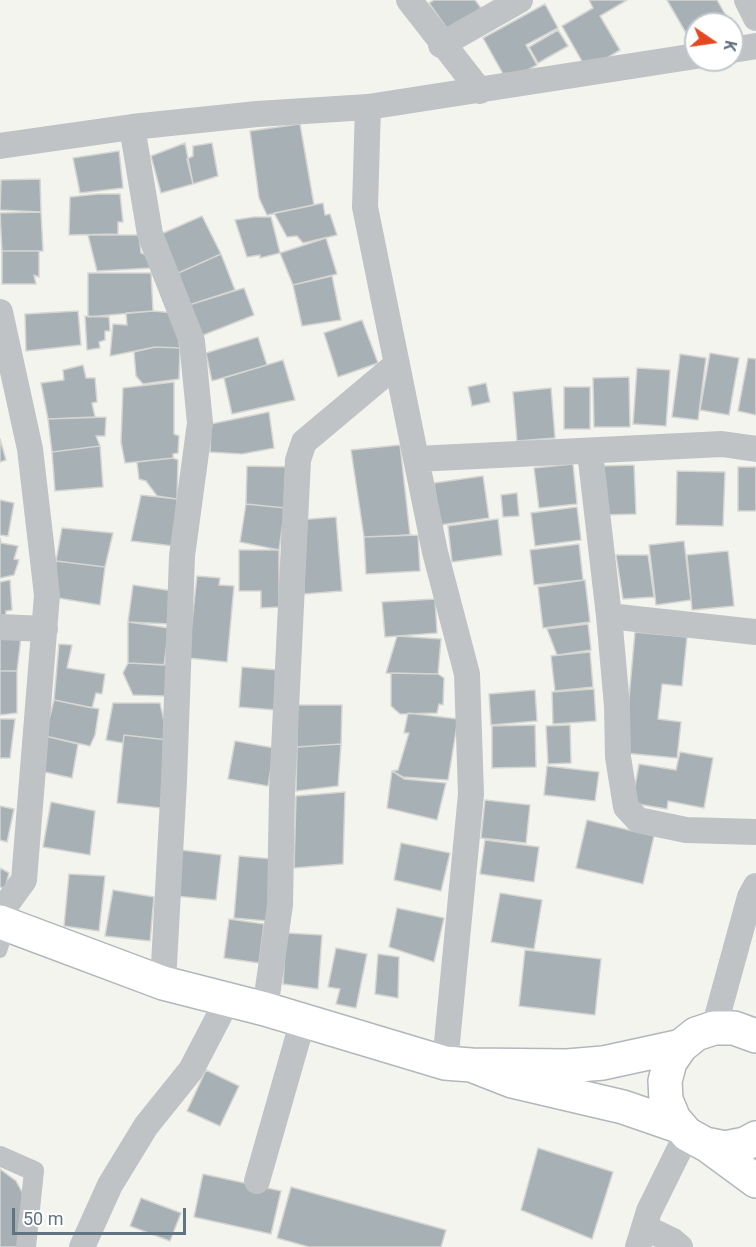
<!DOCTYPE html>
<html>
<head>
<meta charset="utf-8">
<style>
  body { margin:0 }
  #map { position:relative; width:756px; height:1247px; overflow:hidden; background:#f4f4ef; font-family:Roboto,sans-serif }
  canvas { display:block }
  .north { position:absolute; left:684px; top:12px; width:60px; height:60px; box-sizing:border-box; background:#fff; border:2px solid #c0c7cd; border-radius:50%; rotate:103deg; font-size:16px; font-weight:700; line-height:24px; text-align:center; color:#627481 }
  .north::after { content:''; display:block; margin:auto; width:21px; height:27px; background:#e44820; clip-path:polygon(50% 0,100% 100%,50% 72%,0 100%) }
  .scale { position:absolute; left:12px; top:1208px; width:174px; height:27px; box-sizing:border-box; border:3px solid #627481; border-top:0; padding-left:8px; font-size:18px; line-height:21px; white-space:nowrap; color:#627481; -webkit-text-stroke:4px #fff; paint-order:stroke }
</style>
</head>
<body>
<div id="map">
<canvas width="756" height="1247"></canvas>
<div class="north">K</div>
<div class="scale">50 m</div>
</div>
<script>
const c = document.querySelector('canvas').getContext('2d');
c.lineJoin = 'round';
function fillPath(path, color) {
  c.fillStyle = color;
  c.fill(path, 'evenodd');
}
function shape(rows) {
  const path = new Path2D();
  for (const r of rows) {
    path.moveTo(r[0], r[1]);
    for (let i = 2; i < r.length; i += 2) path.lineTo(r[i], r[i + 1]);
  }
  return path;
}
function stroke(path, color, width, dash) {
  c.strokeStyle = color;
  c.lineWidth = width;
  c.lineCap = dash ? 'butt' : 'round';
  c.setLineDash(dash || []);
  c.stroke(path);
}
const building = shape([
  [434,0,475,0,483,11,451,34,429,3,434,0],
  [589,0,627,0,600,16,620,50,587,70,562,26,593,8,589,0],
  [667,0,717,0,730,23,696,24,696,43,693,45,667,0],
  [545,4,558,28,526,45,537,65,507,81,483,38,545,4],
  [558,30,568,46,538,63,529,47,558,30],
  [300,124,314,205,267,215,259,198,250,131,300,124],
  [185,143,193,184,161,193,151,156,185,143],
  [212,143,218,176,193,184,187,159,193,156,193,146,212,143],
  [119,151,123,188,80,193,73,158,119,151],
  [40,179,41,212,0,210,1,180,40,179],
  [98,194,120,194,123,222,118,222,118,234,69,235,70,197,98,194],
  [323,203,325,215,330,214,337,235,303,243,297,236,287,237,274,213,323,203],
  [41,212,43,251,2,251,0,213,41,212],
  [202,216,221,254,176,274,159,235,202,216],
  [254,217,271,217,280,253,260,258,260,255,247,257,235,220,254,217],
  [88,235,139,235,141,253,150,256,151,268,97,271,88,235],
  [326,238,337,274,293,285,280,253,326,238],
  [2,251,39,251,39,277,34,275,36,284,2,284,2,251],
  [221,254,235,290,189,305,176,274,221,254],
  [88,273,151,273,153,311,88,317,88,273],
  [332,276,341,320,302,326,293,285,332,276],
  [244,288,254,315,201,336,189,305,244,288],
  [78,311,81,345,26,351,25,314,78,311],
  [153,311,174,313,180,348,155,347,110,356,113,324,127,325,126,313,153,311],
  [85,316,109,317,110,331,105,331,105,340,99,342,100,348,87,350,85,316],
  [362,320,378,363,338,377,324,333,362,320],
  [258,337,267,365,212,381,206,353,258,337],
  [155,347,180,348,179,379,143,384,136,376,134,352,155,347],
  [710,353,739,358,729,415,700,410,710,353],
  [680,354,706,358,698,420,672,417,680,354],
  [748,358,756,359,756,415,738,411,748,358],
  [283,360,295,400,232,414,224,378,283,360],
  [83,365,86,378,95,378,97,402,92,403,95,417,48,419,41,383,64,380,63,370,83,365],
  [637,368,670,370,666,426,633,424,637,368],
  [629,377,630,427,594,427,593,378,629,377],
  [174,382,174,434,179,436,178,453,173,454,173,458,125,463,121,442,123,388,174,382],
  [486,383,490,402,472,406,468,387,486,383],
  [564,387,590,387,590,429,564,429,564,387],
  [551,388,555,438,517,441,513,392,551,388],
  [269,412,274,448,242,454,210,452,211,424,269,412],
  [106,417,105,436,96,436,100,446,52,452,48,419,106,417],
  [0,439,6,460,0,462,0,439],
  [400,445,410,535,364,537,351,450,400,445],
  [100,446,103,487,55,491,52,452,100,446],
  [173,458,178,460,177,499,157,496,146,481,139,479,137,462,173,458],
  [573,464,577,504,539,508,534,468,573,464],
  [634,465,636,514,603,515,602,466,634,465],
  [247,466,289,467,285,508,246,504,247,466],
  [738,467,756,467,756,511,738,511,738,467],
  [677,471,725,472,723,526,676,525,677,471],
  [483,476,489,518,440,525,434,483,483,476],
  [517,493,519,516,503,517,501,495,517,493],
  [141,495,177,499,174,546,131,541,141,495],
  [0,500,14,503,8,536,0,535,0,500],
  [246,504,285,508,279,550,240,542,246,504],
  [577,507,581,540,535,546,531,513,577,507],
  [336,517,342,591,304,594,298,520,336,517],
  [498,519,502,555,452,562,448,526,498,519],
  [62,528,113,533,105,567,56,561,62,528],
  [418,535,420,571,366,574,364,537,418,535],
  [0,538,1,543,18,546,14,559,19,560,14,575,0,578,0,538],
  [684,541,691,600,656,605,649,545,684,541],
  [579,544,583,580,534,585,530,550,579,544],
  [239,550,279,550,279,607,261,608,261,591,239,591,239,550],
  [728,551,734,606,692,610,687,555,728,551],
  [616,555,648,555,654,597,623,599,616,555],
  [56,561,105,567,100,605,52,597,56,561],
  [197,576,220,578,219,585,234,586,227,662,188,658,197,576],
  [10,580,12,610,6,611,5,622,0,622,0,582,10,580],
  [585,580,590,622,543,628,538,587,585,580],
  [133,585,173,591,170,624,128,622,133,585],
  [435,599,437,633,385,637,382,602,435,599],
  [128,622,169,628,164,665,128,663,128,622],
  [588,624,591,650,557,655,547,629,588,624],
  [635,632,687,637,682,686,662,684,658,719,681,722,677,758,624,753,635,632],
  [0,635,21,637,17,671,0,671,0,635],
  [397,636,441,639,438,674,386,673,397,636],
  [59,644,72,645,67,668,105,674,102,694,96,693,92,708,54,700,59,644],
  [590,652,593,687,555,691,551,656,590,652],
  [128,663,171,665,166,696,133,695,123,673,128,663],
  [242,667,278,670,275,710,239,707,242,667],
  [0,671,17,671,17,713,0,715,0,671],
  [391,673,438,674,444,678,443,705,439,704,437,713,400,714,391,706,391,673],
  [594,689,596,721,553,724,552,692,594,689],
  [535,690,537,721,491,725,489,694,535,690],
  [54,700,99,709,95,735,90,746,45,736,54,700],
  [113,703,160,703,168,740,124,735,123,743,106,740,113,703],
  [296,705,342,705,341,744,297,747,296,705],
  [408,713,458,719,448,780,403,777,392,771,398,770,409,733,404,733,408,713],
  [0,719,15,719,10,758,0,758,0,719],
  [535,725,536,767,492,768,492,726,535,725],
  [570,725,571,763,548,764,546,726,570,725],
  [124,735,168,740,161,808,117,803,124,735],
  [45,736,78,744,72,778,40,771,45,736],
  [235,741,274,748,268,786,228,779,235,741],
  [341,744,338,786,296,791,297,747,341,744],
  [680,752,713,758,704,808,668,801,667,809,632,803,639,764,676,770,680,752],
  [547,766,599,772,595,801,544,795,547,766],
  [392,771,404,779,446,783,437,820,387,808,392,771],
  [345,792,343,864,294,868,296,796,345,792],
  [485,800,530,805,526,843,481,838,485,800],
  [51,802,95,811,90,855,43,847,51,802],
  [0,806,14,809,7,842,0,840,0,806],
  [587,820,654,836,643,884,576,868,587,820],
  [485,840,539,847,534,882,480,874,485,840],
  [401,843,450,853,441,891,394,880,401,843],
  [181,850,221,855,216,900,176,896,181,850],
  [239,856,273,859,267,921,234,918,239,856],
  [0,868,9,873,5,889,0,887,0,868],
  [69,874,105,876,99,931,64,926,69,874],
  [113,890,154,897,150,941,105,936,113,890],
  [500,893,542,900,534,949,491,942,500,893],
  [397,908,444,918,434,962,389,947,397,908],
  [229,919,264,924,259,963,224,958,229,919],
  [286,933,322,935,318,989,283,984,286,933],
  [336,948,367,954,356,1008,336,1004,340,989,328,987,336,948],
  [525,950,601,959,595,1015,519,1006,525,950],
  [378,954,399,957,398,998,375,994,378,954],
  [206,1070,239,1086,220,1126,187,1111,206,1070],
  [538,1148,613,1172,592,1239,521,1210,538,1148],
  [0,1169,16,1181,29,1205,19,1247,0,1247,0,1169],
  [203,1174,281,1191,271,1234,194,1217,203,1174],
  [291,1187,446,1230,441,1247,309,1247,277,1238,291,1187],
  [141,1198,181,1213,170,1241,130,1226,141,1198]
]);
fillPath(building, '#a7b0b4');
stroke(building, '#d5d5d2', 1.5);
const secondary = shape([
  [0,922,163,983,265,1009,445,1063,471,1065],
  [756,1036,734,1028,714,1028,696,1034,681,1046,670,1062,665,1081,666,1100,674,1119,687,1134,705,1144,725,1148,745,1144,756,1138],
  [681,1127,623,1107,512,1081,471,1065,567,1066,603,1063,681,1046],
  [707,1145,756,1181]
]);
stroke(secondary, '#b1b7bb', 36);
stroke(shape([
  [0,951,8,926]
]), '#bfc3c6', 14);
stroke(shape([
  [0,1156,34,1171,26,1247]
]), '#bfc3c6', 20);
stroke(shape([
  [409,0,480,91],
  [747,0,756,18],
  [441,45,520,0],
  [732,50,756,46],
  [368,107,365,207,435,552,467,674,471,794,445,1063],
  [132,127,150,234,192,341,200,423,182,556,174,781,163,983],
  [0,146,132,127,257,114,368,107,696,56],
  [0,312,30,449,47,595,24,880,0,913],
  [590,452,609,616,617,706,618,757,626,807,638,820,686,830,756,832],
  [416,459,722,444,756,449],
  [609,616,756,632],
  [0,627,45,629],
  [265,1009,280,905,282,792,298,460,304,442,397,364],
  [714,1028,750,897,756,886],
  [257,1181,303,1020],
  [644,1227,673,1241,680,1247],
  [82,1247,110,1185,146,1126,191,1070,228,999],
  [638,1247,649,1211,687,1134]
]), '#bfc3c6', 26);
stroke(secondary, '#fff', 33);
</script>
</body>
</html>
